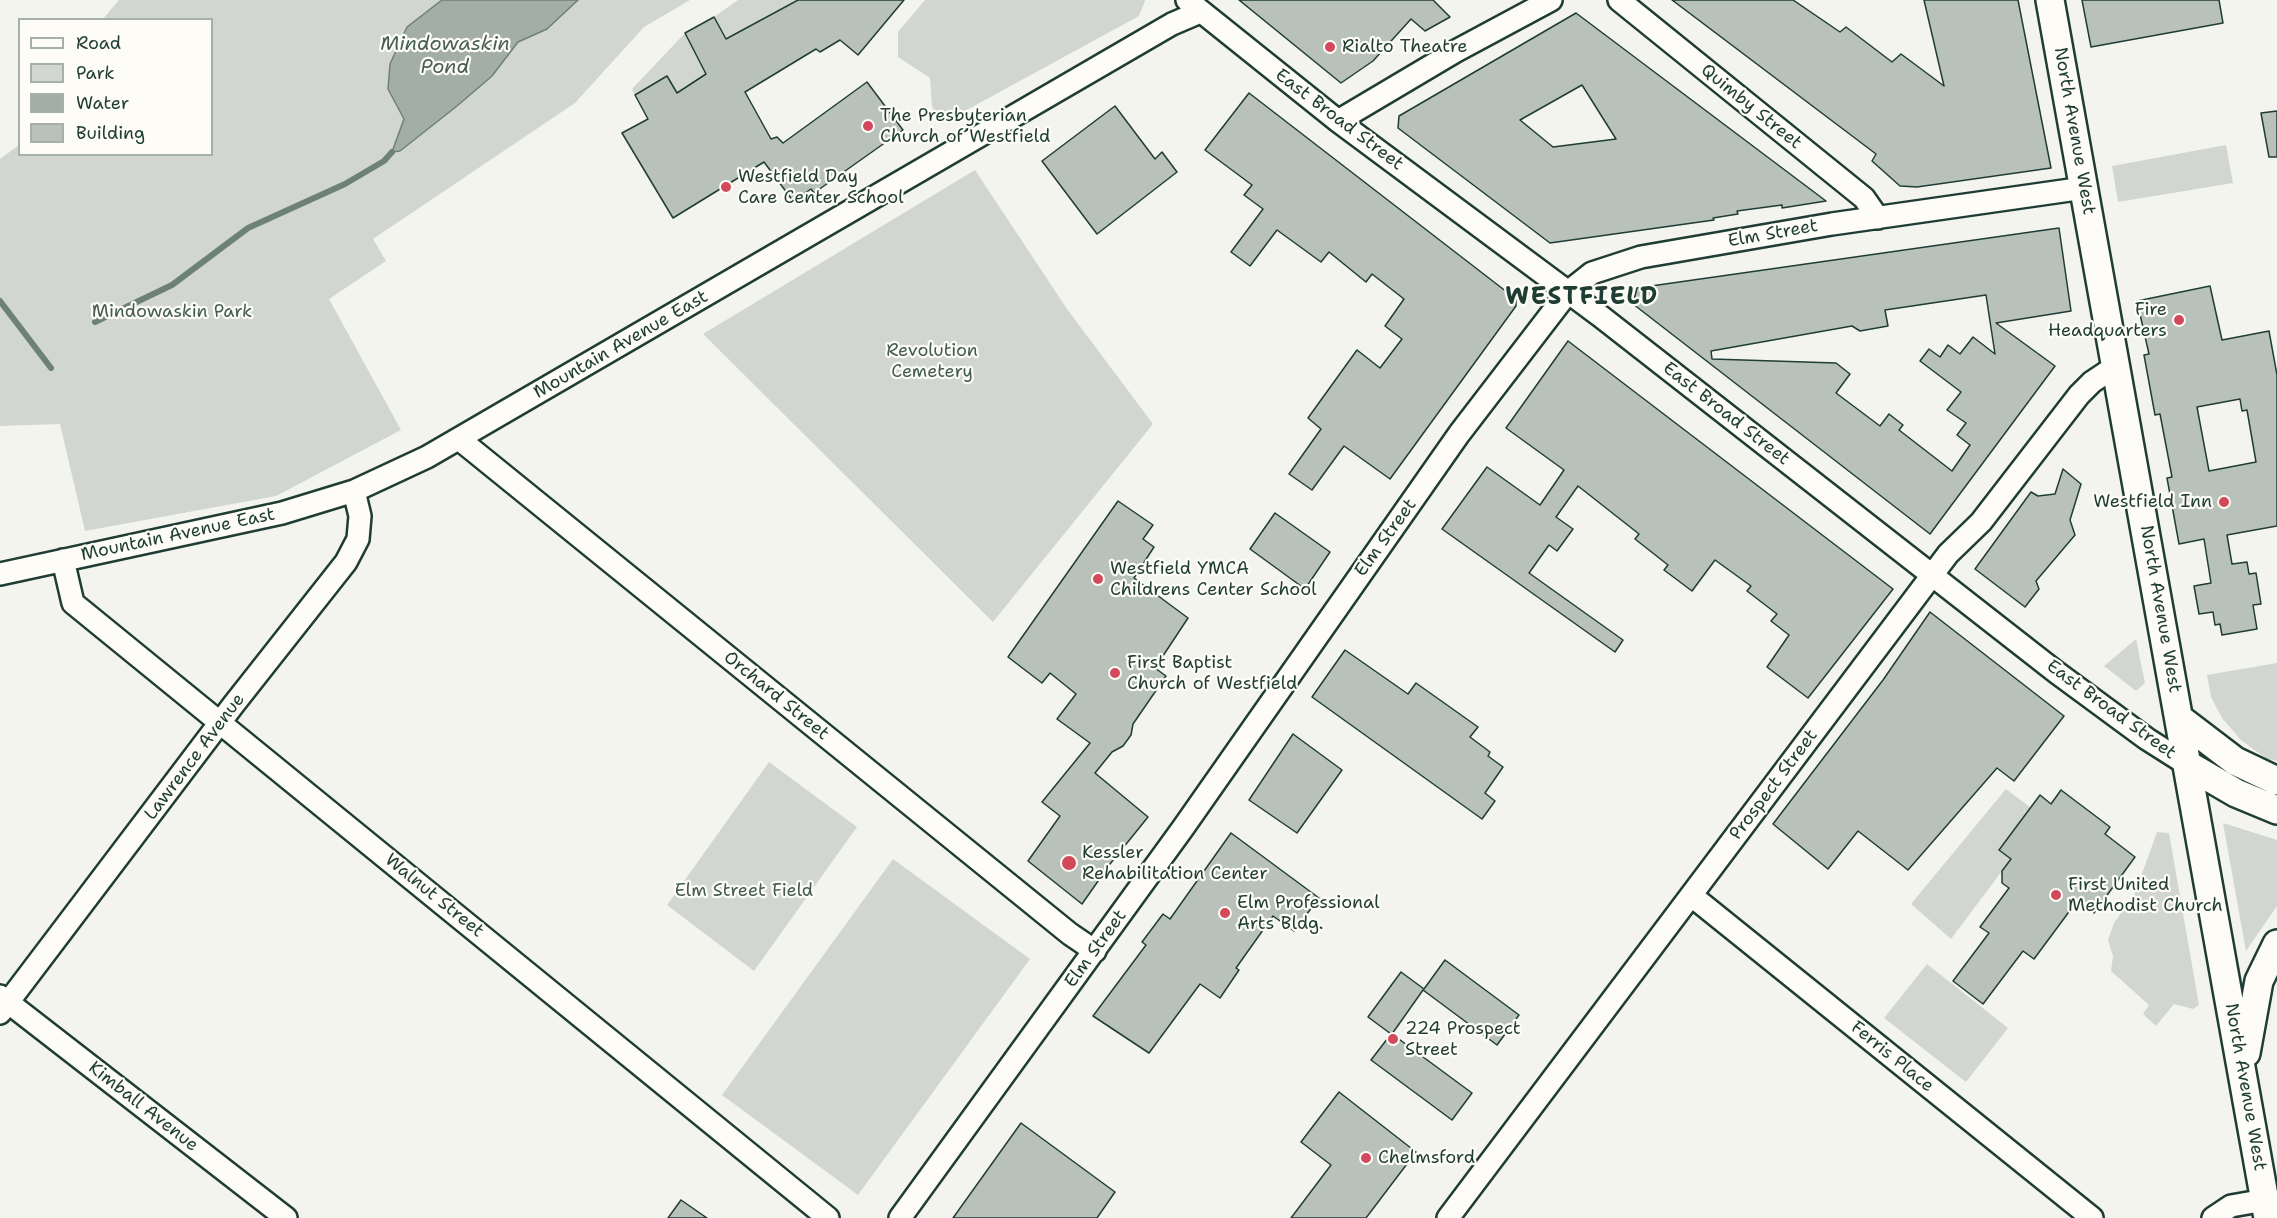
<!DOCTYPE html>
<html>
<head>
<meta charset="utf-8">
<style>
  body { margin:0 }
  #map { position:relative; width:2277px; height:1218px; overflow:hidden; background:#f4f4ef; font-family:"Shantell Sans",sans-serif }
  canvas { display:block }
  .legend { position:absolute; left:18px; top:18px; width:195px; height:138px; box-sizing:border-box; background:#fdfcf7; border:2px solid #a4b0a9; margin:0; padding:8px 10px; list-style:none; font-size:18px; color:#1f3d34 }
  .legend li { display:flex; align-items:center; gap:12px; height:30px }
  .legend b { width:30px; border:2px solid #a4b0a9 }
</style>
</head>
<body>
<div id="map">
<canvas width="2277" height="1218"></canvas>
<ul class="legend">
<li><b style="height:8px;background:#fdfcf7"></b>Road</li>
<li><b style="height:16px;background:#d1d6d1"></b>Park</li>
<li><b style="height:16px;background:#a3aea7"></b>Water</li>
<li><b style="height:16px;background:#b9c1bb"></b>Building</li>
</ul>
</div>
<script>
const c = document.querySelector('canvas').getContext('2d');
c.lineJoin = 'round';
function fillPath(path, color) {
  c.fillStyle = color;
  c.fill(path, 'evenodd');
}
function shape(rows) {
  const path = new Path2D();
  for (const r of rows) {
    path.moveTo(r[0], r[1]);
    for (let i = 2; i < r.length; i += 2) path.lineTo(r[i], r[i + 1]);
  }
  return path;
}
function stroke(path, color, width, dash) {
  c.strokeStyle = color;
  c.lineWidth = width;
  c.lineCap = dash ? 'butt' : 'round';
  c.setLineDash(dash || []);
  c.stroke(path);
}
function write(font, color, halo, rows, align = 'center') {
  c.font = font + ' "Shantell Sans",sans-serif';
  c.lineWidth = 4.5;
  c.setLineDash([]);
  c.textBaseline = 'middle';
  c.strokeStyle = halo;
  c.fillStyle = color;
  for (const [text, x, y, turn = 0] of rows) {
    c.save();
    c.translate(x, y);
    c.rotate((+turn || 0) * Math.PI / 180);
    c.textAlign = isNaN(turn) ? turn : align;
    if (halo) c.strokeText(text, 0, 0);
    c.fillText(text, 0, 0);
    c.restore();
  }
}
fillPath(shape([
  [119,0,690,0,644,27,575,103,373,239,386,261,329,299,401,430,276,496,85,531,60,424,0,426,0,159,19,145,20,154,212,154,212,20,103,19],
  [738,0,798,0,726,39,714,17],
  [925,0,1145,0,1145,1,1139,16,941,124,932,106,930,78,898,57,898,32],
  [685,33,706,74,677,93,667,76,635,95,632,89],
  [2226,145,2233,183,2118,202,2112,166],
  [975,170,1067,309,1153,424,993,622,703,334],
  [2136,639,2145,683,2136,691,2104,666],
  [2277,663,2277,761,2267,759,2241,740,2222,718,2211,697,2207,675],
  [769,762,857,827,754,971,667,905],
  [2006,789,2031,808,2011,859,1951,939,1911,904],
  [2223,823,2277,840,2277,906,2246,951],
  [2157,832,2169,833,2199,1005,2193,1009,2174,1004,2156,1026,2143,1014,2149,1005,2111,971,2113,956,2108,940,2114,923,2135,893],
  [893,859,1030,959,858,1195,722,1095],
  [1927,964,2008,1028,1966,1082,1884,1018]
]), '#d1d6d1');
const water = shape([
  [442,0,578,0,547,29,518,42,492,76,457,106,400,151,392,152,404,119,388,89,390,64,407,27,442,0]
]);
fillPath(water, '#a3aea7');
stroke(water, '#6e8179', 1.5);
stroke(shape([
  [0,301,51,368],
  [95,322,172,285,248,228,345,184,384,161,392,152]
]), '#6e8179', 6);
const building = shape([
  [798,0,904,0,858,55,840,40,820,52,816,49,745,92,771,139,777,137,783,143,867,82,903,130,814,193,811,189,793,201,764,162,673,218,622,133,648,119,635,95,667,76,677,93,706,74,685,33,714,17,726,39,798,0],
  [1239,0,1433,0,1450,17,1425,31,1411,19,1373,61,1341,83,1239,0],
  [1672,0,1793,0,1840,32,1846,27,1892,62,1901,54,1944,86,1924,0,2018,0,2051,168,1917,187,1900,186,1872,161,1876,154,1672,0],
  [2082,0,2219,0,2223,23,2091,47,2082,0],
  [1576,13,1826,201,1782,208,1782,205,1737,211,1738,214,1713,218,1714,220,1550,243,1398,128,1399,116,1576,13],
  [1582,85,1616,139,1553,147,1520,120,1582,85],
  [1249,93,1516,299,1516,306,1390,479,1344,446,1312,490,1289,474,1321,429,1308,418,1357,350,1380,368,1402,339,1385,326,1404,299,1372,274,1366,282,1329,252,1321,262,1277,230,1250,266,1231,252,1263,209,1244,195,1252,185,1205,150,1249,93],
  [1115,106,1155,159,1162,152,1177,172,1097,234,1042,161,1115,106],
  [2277,111,2277,157,2269,157,2261,113,2277,111],
  [2059,228,2071,311,1996,323,2055,366,1930,534,1633,304,1637,288,2059,228],
  [1986,295,1995,354,1973,337,1960,354,1948,345,1940,357,1929,349,1920,361,1961,392,1947,410,1966,423,1957,435,1970,445,1952,471,1899,430,1903,425,1889,414,1880,426,1836,393,1850,374,1836,363,1712,359,1711,351,1852,326,1860,331,1888,326,1885,310,1986,295],
  [2210,286,2222,340,2269,331,2277,375,2277,526,2227,535,2232,564,2247,562,2249,574,2256,573,2261,604,2253,605,2257,629,2222,635,2220,624,2215,625,2213,612,2199,614,2194,586,2211,583,2204,539,2179,544,2167,478,2172,477,2160,414,2155,415,2144,355,2149,354,2137,301,2210,286],
  [2240,399,2242,411,2247,410,2256,462,2209,471,2197,407,2240,399],
  [1568,341,1893,589,1808,698,1767,667,1789,635,1771,621,1777,614,1747,591,1751,586,1715,560,1692,591,1664,570,1668,565,1635,539,1639,534,1578,486,1556,517,1573,529,1557,551,1549,545,1529,573,1623,640,1615,652,1442,529,1487,467,1540,505,1564,470,1506,428,1568,341],
  [2063,469,2081,484,2070,520,2075,535,2036,581,2039,589,2025,607,1975,569,2031,492,2038,496,2055,494,2063,469],
  [1118,501,1153,525,1143,539,1154,547,1134,578,1188,618,1155,668,1166,676,1133,724,1131,735,1123,746,1112,752,1095,773,1148,817,1110,864,1082,904,1028,861,1060,816,1042,802,1090,743,1057,719,1076,694,1050,673,1042,683,1008,657,1118,501],
  [1275,513,1330,552,1305,589,1250,549,1275,513],
  [1930,612,2064,716,2014,781,1997,768,1908,870,1858,831,1828,869,1773,824,1883,680,1930,612],
  [1345,650,1408,694,1416,683,1478,727,1470,737,1490,752,1488,756,1503,767,1485,793,1495,801,1482,819,1312,697,1345,650],
  [1293,734,1342,770,1297,833,1249,800,1293,734],
  [2061,790,2110,827,2105,834,2135,857,2094,913,2077,901,2034,959,2023,951,1983,1004,1953,981,1989,933,1980,927,2009,888,2002,883,2002,871,2011,859,1999,850,2040,795,2051,804,2061,790],
  [1231,833,1319,898,1294,931,1273,916,1236,968,1239,970,1220,998,1200,984,1149,1053,1093,1016,1146,945,1142,942,1163,914,1170,919,1231,833],
  [1445,960,1519,1015,1497,1045,1423,990,1392,1034,1472,1093,1452,1120,1371,1060,1391,1034,1368,1017,1401,972,1424,989,1445,960],
  [1339,1092,1416,1152,1366,1218,1291,1218,1331,1165,1301,1142,1339,1092],
  [1021,1123,1115,1192,1097,1218,953,1218,1021,1123],
  [681,1200,707,1218,668,1218,681,1200]
]);
fillPath(building, '#b9c1bb');
stroke(building, '#1f3d34', 1.5);
const minor = shape([
  [1187,0,1338,121,1599,315,2056,672,2147,739,2188,765],
  [1619,0,1864,198,1878,218],
  [1338,121,1456,51,1551,0],
  [459,439,1070,934,1095,951],
  [63,560,73,603,828,1218],
  [0,574,282,513,354,491,427,457,1172,24,1200,12],
  [1692,896,2092,1218],
  [0,996,286,1218],
  [0,1013,234,704,346,562,358,539,360,516,354,491],
  [900,1218,1183,828,1459,434,1568,292,1592,273,1641,257,1832,224,2084,188],
  [1448,1218,1948,554,1981,522,2079,395,2092,382,2116,366],
  [2213,1218,2231,1206,2265,1200]
]);
const major = shape([
  [2050,0,2268,1218],
  [2180,719,2235,761,2277,781],
  [2188,765,2236,793,2277,810],
  [2246,1053,2259,981,2277,944]
]);
stroke(minor, '#1f3d34', 26);
stroke(major, '#1f3d34', 32);
stroke(minor, '#fdfcf7', 21);
stroke(major, '#fdfcf7', 27);
for (const [x, y, r, color] of [
  [1330,47,6,"#d1495b"],
  [868,126,6,"#d1495b"],
  [726,187,6,"#d1495b"],
  [2179,320,6,"#d1495b"],
  [2224,502,6,"#d1495b"],
  [1098,579,6,"#d1495b"],
  [1115,673,6,"#d1495b"],
  [1069,863,8,"#d1495b"],
  [2056,895,6,"#d1495b"],
  [1225,913,6,"#d1495b"],
  [1393,1039,6,"#d1495b"],
  [1366,1158,6,"#d1495b"]
]) {
  const dot = new Path2D();
  dot.arc(x, y, r, 0, 2 * Math.PI);
  c.fillStyle = color;
  c.fill(dot);
  stroke(dot, '#fdfcf7', 2);
}
write('18px', '#1f3d34', '#fdfcf7', [
  ["Rialto Theatre",1342,47],
  ["The Presbyterian",880,116],
  ["Church of Westfield",880,137],
  ["Westfield Day",738,177],
  ["Care Center School",738,198],
  ["Fire",2167,310,"right"],
  ["Headquarters",2167,331,"right"],
  ["Westfield Inn",2212,502,"right"],
  ["Westfield YMCA",1110,569],
  ["Childrens Center School",1110,590],
  ["First Baptist",1127,663],
  ["Church of Westfield",1127,684],
  ["Kessler",1082,853],
  ["Rehabilitation Center",1082,874],
  ["First United",2068,885],
  ["Methodist Church",2068,906],
  ["Elm Professional",1237,903],
  ["Arts Bldg.",1237,924],
  ["224 Prospect",1405,1029],
  ["Street",1405,1050],
  ["Chelmsford",1378,1158]
], 'left');
write('18px', '#1f3d34', '#fdfcf7', [
  ["Quimby Street",1751,107,39],
  ["East Broad Street",1339,120,37],
  ["North Avenue West",2074,131,80],
  ["Elm Street",1773,234,-10],
  ["Mountain Avenue East",621,345,-30],
  ["East Broad Street",1726,414,38],
  ["Mountain Avenue East",178,535,-12],
  ["Elm Street",1386,538,-54],
  ["North Avenue West",2160,609,80],
  ["Orchard Street",776,696,39],
  ["East Broad Street",2111,710,36],
  ["Lawrence Avenue",195,757,-53],
  ["Prospect Street",1774,785,-53],
  ["Walnut Street",434,896,39],
  ["Elm Street",1096,949,-54],
  ["Ferris Place",1892,1057,39],
  ["North Avenue West",2245,1087,80],
  ["Kimball Avenue",143,1107,38]
]);
write('18px', '#435c53', '#fdfcf7', [
  ["Mindowaskin Park",172,312],
  ["Revolution",932,351],
  ["Cemetery",932,372],
  ["Elm Street Field",744,891]
]);
write('italic 20px', '#475f56', '#fdfcf7', [
  ["Mindowaskin",445,45],
  ["Pond",445,68]
]);
c.letterSpacing = '1.5px';
write('bold 24px', '#1f3d34', '#fdfcf7', [
  ["WESTFIELD",1582,298]
]);
c.letterSpacing = '0px';
</script>
</body>
</html>
